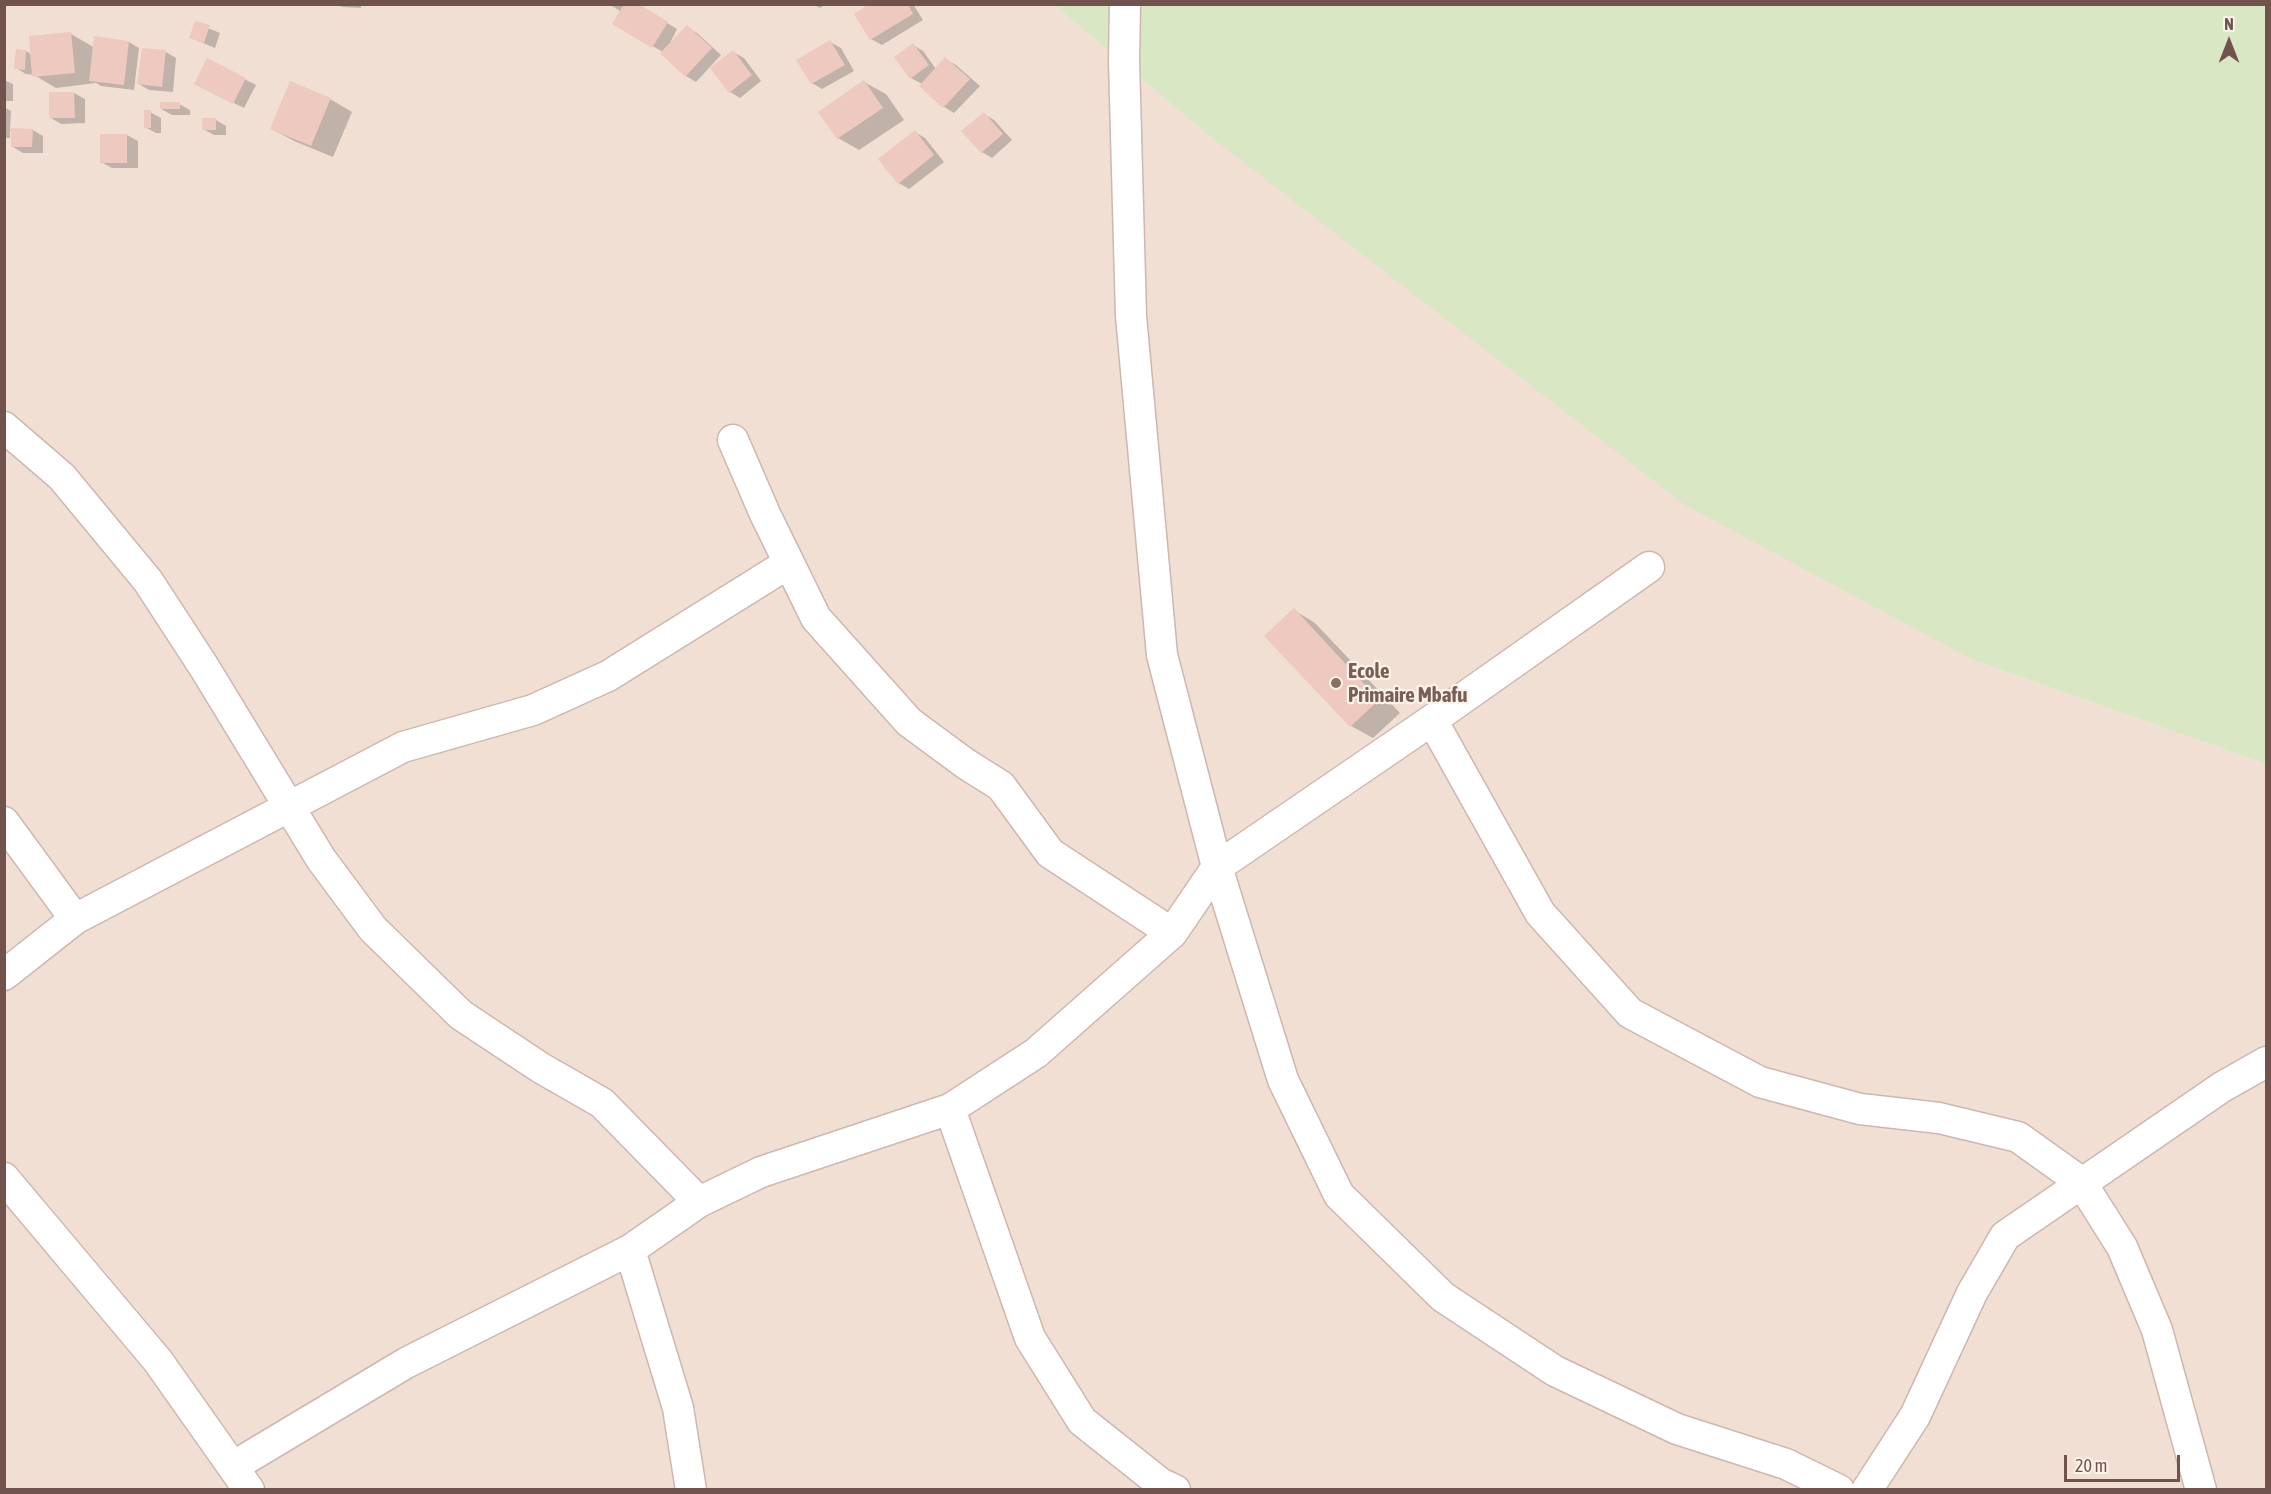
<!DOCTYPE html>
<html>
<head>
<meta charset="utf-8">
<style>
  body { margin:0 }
  #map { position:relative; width:2271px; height:1494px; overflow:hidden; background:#faeee5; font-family:"Asap Condensed",sans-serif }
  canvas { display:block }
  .frame { position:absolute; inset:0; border:6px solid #71534d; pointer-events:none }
  .north { position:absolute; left:2199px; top:12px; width:60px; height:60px; -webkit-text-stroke:4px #fdf3eb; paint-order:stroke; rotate:0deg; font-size:16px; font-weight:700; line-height:24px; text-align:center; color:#71534d }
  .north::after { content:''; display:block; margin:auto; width:21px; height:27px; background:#71534d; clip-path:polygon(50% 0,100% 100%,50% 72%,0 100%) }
  .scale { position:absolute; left:2064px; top:1455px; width:116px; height:27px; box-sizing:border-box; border:3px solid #71534d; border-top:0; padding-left:8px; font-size:18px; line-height:21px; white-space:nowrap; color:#71534d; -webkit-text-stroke:4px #fdf3eb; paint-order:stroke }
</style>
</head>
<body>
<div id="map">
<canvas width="2271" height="1494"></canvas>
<div class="frame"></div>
<div class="north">N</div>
<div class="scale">20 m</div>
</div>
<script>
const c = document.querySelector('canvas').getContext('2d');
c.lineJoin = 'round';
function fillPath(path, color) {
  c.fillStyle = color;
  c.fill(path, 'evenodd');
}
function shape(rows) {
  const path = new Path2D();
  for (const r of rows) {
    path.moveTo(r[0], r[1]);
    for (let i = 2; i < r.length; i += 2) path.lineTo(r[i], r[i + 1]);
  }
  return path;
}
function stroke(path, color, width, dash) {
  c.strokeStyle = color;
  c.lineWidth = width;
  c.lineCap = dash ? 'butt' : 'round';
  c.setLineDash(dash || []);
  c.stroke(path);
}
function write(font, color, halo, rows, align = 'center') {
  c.font = font + ' "Asap Condensed",sans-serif';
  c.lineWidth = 4.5;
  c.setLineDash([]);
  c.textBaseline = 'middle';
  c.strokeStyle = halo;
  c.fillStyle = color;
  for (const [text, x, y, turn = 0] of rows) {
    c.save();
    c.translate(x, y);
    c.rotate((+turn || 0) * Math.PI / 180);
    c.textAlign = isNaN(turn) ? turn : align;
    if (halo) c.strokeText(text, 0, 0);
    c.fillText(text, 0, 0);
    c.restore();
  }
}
fillPath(shape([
  [5,5,1054,5,1197,126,1973,660,2266,764,2266,1489,5,1490]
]), '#f1dfd4');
fillPath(shape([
  [1054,5,2266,5,2266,764,1973,660,1685,505,1197,126]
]), '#d9e7c5');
fillPath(shape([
  [338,4,361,4,361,8,342,7],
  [609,4,636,4,677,29,668,47,687,27,697,33,721,55,696,82,686,76,663,52,614,24,620,11],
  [813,4,825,4,820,8],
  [872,4,913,4,923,20,882,45,871,39],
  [196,23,220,33,215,48,191,38],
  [71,34,95,48,96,38,129,42,139,48,134,90,101,86,96,83,56,88,34,75,26,74,16,68,26,51,32,55],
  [830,42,841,48,854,71,822,89,812,83],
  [4,45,6,46,5,69,4,69],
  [913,45,923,51,936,69,945,59,956,65,980,86,954,113,944,107,921,86,922,84,911,78],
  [166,52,176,58,173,92,149,90,139,84],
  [733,52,744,58,761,81,740,98,730,92],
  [208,60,256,85,244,108,206,89],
  [4,80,13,84,13,101,4,101],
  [864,82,886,94,904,120,859,150,838,138],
  [51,93,74,93,85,99,85,123,61,124,51,118],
  [330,99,352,112,333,157,294,141,272,129],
  [179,104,190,110,190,115,172,115,161,109],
  [4,107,11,111,10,130,33,130,43,136,43,153,23,153,13,147,13,131,10,131,10,138,4,138],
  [150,112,161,118,161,133,156,133,145,127],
  [984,114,994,120,1012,140,992,158,982,152],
  [216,120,226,126,226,135,214,135,203,129],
  [915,132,925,138,944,162,909,189,899,183],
  [101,135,127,135,138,141,138,168,112,168,101,162],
  [1294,610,1315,623,1400,713,1373,738,1351,726,1266,636]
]), '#0003');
fillPath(shape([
  [624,4,639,4,668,22,652,48,612,24],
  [869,4,908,4,913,14,870,40,854,14],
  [195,21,210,25,204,43,189,38],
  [687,25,712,48,685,77,660,53],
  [71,32,75,73,32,77,29,36],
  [94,36,129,41,124,85,89,81],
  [830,40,845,65,811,84,796,60],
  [913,43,929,65,910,79,894,57],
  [142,48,166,50,162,87,137,84],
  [16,49,26,50,25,70,14,69],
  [733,50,752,75,729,93,710,68],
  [945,57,970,79,943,108,919,86],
  [207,58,246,78,233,104,194,84],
  [864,80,883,108,837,139,818,112],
  [290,81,331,98,311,146,270,129],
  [49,92,74,92,75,118,49,118],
  [160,102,180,102,180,109,160,109],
  [144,110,151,110,151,128,144,128],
  [984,112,1003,134,981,153,961,131],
  [202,118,216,118,216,130,202,130],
  [11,128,33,129,32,147,11,147],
  [915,130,934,155,898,184,878,159],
  [100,134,127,134,127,163,100,163],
  [1294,608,1379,700,1350,727,1264,636]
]), '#edc9bf');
const minor = shape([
  [1125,4,1124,61,1131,316,1162,655,1217,867,1283,1080,1339,1195,1443,1297,1555,1371,1677,1429,1786,1464,1839,1490],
  [4,427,62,477,148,581,204,667,321,859,373,929,461,1015,541,1068,602,1103,699,1202],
  [733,440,765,514,816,618,909,722,966,764,1001,786,1050,853,1172,933],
  [1432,720,1540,913,1630,1013,1760,1082,1860,1109,1939,1118,2018,1137,2081,1182,2122,1247,2157,1330,2201,1490],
  [4,822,75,919],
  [4,975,75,919,403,747,533,710,608,676,789,563],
  [950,1109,1030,1338,1082,1421,1160,1483,1175,1490],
  [4,1178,158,1361,249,1490],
  [630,1250,678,1408,691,1490],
  [234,1466,406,1363,630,1250,699,1202,761,1172,950,1109,1036,1053,1172,933,1217,867,1432,720,1649,567],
  [1867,1490,1915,1416,1972,1293,2005,1236,2222,1087,2266,1062]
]);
stroke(minor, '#cdb7b0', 33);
stroke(minor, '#fff', 30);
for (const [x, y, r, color] of [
  [1336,683,6,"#8d6e63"]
]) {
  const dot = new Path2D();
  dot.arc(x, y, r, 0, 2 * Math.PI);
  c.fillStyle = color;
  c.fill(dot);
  stroke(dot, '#fdf3eb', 2);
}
write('bold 21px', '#785e54', '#fdf3eb', [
  ["Ecole",1348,671],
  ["Primaire Mbafu",1348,695]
], 'left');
</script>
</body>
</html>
